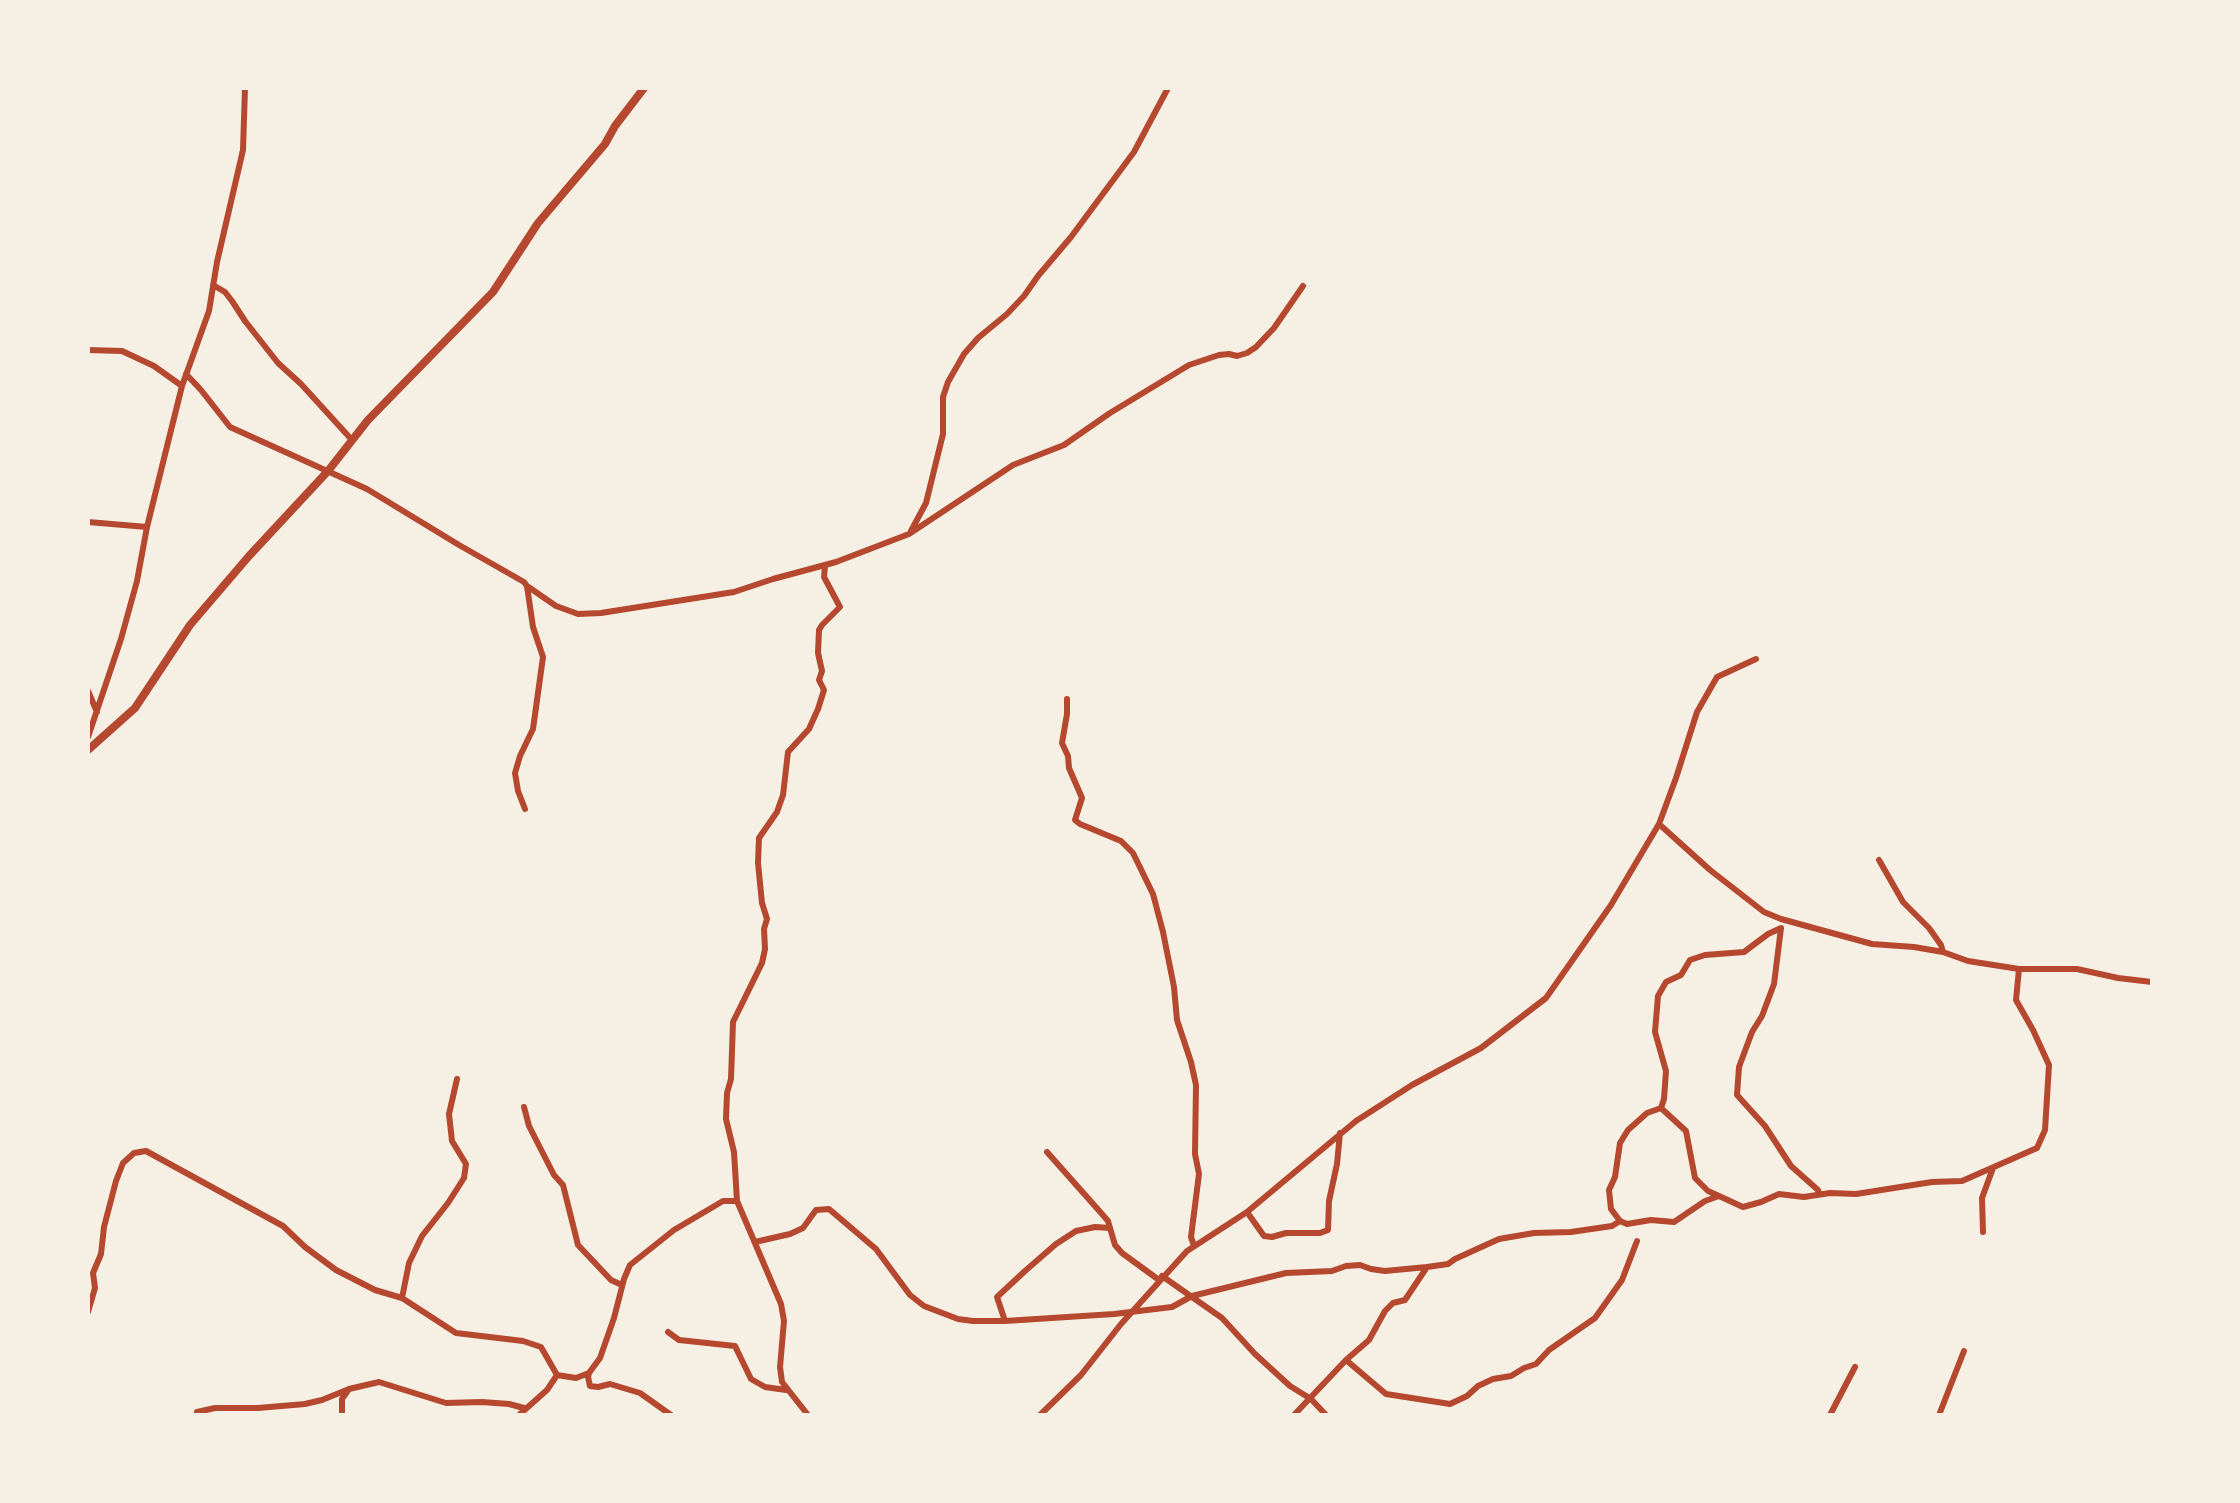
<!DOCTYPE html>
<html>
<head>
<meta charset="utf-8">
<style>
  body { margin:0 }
  #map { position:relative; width:2240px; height:1503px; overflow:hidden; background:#f6efe4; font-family:"DM Sans",sans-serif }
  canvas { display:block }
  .frame { position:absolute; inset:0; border:90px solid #f6efe4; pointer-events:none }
</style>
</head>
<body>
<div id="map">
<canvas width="2240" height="1503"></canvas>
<div class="frame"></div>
</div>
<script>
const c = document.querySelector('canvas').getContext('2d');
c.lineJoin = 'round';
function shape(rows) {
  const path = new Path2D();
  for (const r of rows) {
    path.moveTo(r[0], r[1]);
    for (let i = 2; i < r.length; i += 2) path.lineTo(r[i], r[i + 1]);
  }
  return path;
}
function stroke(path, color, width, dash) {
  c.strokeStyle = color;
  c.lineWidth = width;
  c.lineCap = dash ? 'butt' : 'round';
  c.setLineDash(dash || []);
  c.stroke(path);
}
stroke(shape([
  [213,285,225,292,232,301,245,321,278,363,301,384,352,440],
  [88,350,122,351,154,366,182,386],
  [186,374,201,390,230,427,367,489,459,545,524,582,527,586,556,606,578,614,601,613,734,592,773,579,836,562,909,534,1013,465,1064,445,1110,413,1189,365,1219,355,1229,354,1237,356,1247,353,1256,347,1274,328,1303,286],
  [88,522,147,527],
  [911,531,926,503,943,434,943,397,948,382,964,354,978,338,1007,314,1024,296,1038,276,1071,237,1134,152,1168,88],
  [88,691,97,712],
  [1067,699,1067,714,1062,743,1068,756,1069,768,1082,798,1075,820,1080,824,1121,841,1133,853,1153,894,1163,932,1174,987,1177,1020,1191,1062,1196,1085,1195,1154,1199,1174,1191,1237,1194,1246],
  [88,737,121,639,137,581,147,527,182,386,209,311,217,262,243,150,245,88],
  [525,809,518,791,515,773,520,756,533,729,543,657,533,627,527,586],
  [1659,824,1676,778,1697,712,1717,677,1756,659],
  [1879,860,1903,902,1929,928,1941,945,1943,952],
  [1781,928,1774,984,1762,1016,1752,1032,1739,1067,1737,1095,1765,1126,1791,1166,1818,1190,1819,1194],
  [524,1107,529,1126,554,1175,563,1185,578,1245,611,1280,622,1285],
  [1661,1108,1686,1131,1695,1178,1708,1191,1719,1196],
  [1047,1152,1102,1214,1108,1221,1115,1245,1122,1253,1159,1280],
  [1247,1212,1264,1236,1272,1237,1286,1233,1320,1233,1328,1230,1329,1201,1337,1164,1340,1133],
  [1620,1221,1611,1209,1609,1190,1615,1177,1620,1143,1628,1130,1647,1113,1661,1108,1664,1099,1666,1071,1655,1032,1658,996,1666,982,1681,975,1690,960,1705,955,1744,952,1768,934,1781,928],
  [1983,1232,1982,1198,1993,1168],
  [755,1242,790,1234,803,1228,816,1210,829,1209,876,1249,910,1295,924,1306,958,1319,973,1321,1005,1321,1114,1314,1172,1307,1192,1296,1286,1273,1332,1271,1346,1266,1360,1265,1371,1269,1385,1271,1427,1267],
  [1162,1276,1222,1318,1255,1354,1290,1386,1311,1399,1326,1415],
  [402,1298,409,1263,422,1236,448,1203,464,1178,466,1164,452,1141,449,1114,457,1079],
  [88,1312,95,1288,93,1273,101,1254,104,1227,116,1181,123,1163,134,1153,146,1151,283,1226,305,1247,336,1270,375,1290,402,1298,456,1333,523,1341,541,1347,557,1375,547,1390,519,1415],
  [1005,1321,997,1297,1025,1271,1056,1244,1076,1231,1095,1227,1110,1228],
  [668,1332,679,1340,735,1346,751,1379,765,1387,786,1390],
  [1346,1360,1386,1394,1450,1404,1467,1396,1478,1386,1493,1379,1511,1376,1524,1368,1536,1364,1549,1350,1595,1318,1622,1280,1637,1241],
  [589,1373,588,1377,590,1386,598,1387,610,1384,640,1393,671,1415],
  [557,1375,576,1378,589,1373,600,1358,614,1318,624,1279,630,1265,674,1230,723,1201,737,1201],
  [197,1412,215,1408,258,1408,305,1404,322,1400,349,1389,379,1382,446,1403,482,1402,509,1404,524,1408],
  [342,1415,342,1399,347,1392],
  [808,1415,782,1382,780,1367,784,1321,781,1304,737,1201,734,1152,726,1119,727,1093,731,1079,733,1022,762,963,765,949,764,929,767,919,762,903,758,863,759,838,777,812,783,795,788,752,809,729,818,709,824,690,819,680,822,671,818,653,819,630,822,625,840,607,824,577,825,566],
  [1040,1415,1081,1375,1121,1324,1187,1251,1247,1212,1356,1121,1412,1085,1481,1048,1546,998,1611,905,1659,824,1710,870,1764,912,1781,919,1872,944,1914,947,1943,952,1968,961,2019,969,2077,969,2118,978,2152,982],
  [1294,1415,1346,1360,1369,1340,1385,1311,1393,1303,1405,1300,1427,1267,1448,1264,1455,1259,1499,1239,1534,1233,1571,1232,1612,1226,1620,1221,1627,1224,1651,1220,1674,1222,1705,1201,1719,1196,1743,1207,1761,1202,1779,1194,1804,1197,1830,1193,1856,1194,1932,1182,1962,1181,2037,1148,2045,1130,2049,1065,2033,1030,2016,1000,2019,969],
  [1830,1415,1855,1367],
  [1939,1415,1964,1351]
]), '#b5482f', 6);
stroke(shape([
  [88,750,135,708,190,625,249,556,328,471,368,420,493,292,538,223,605,144,615,126,644,88]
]), '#b5482f', 8);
</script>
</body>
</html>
